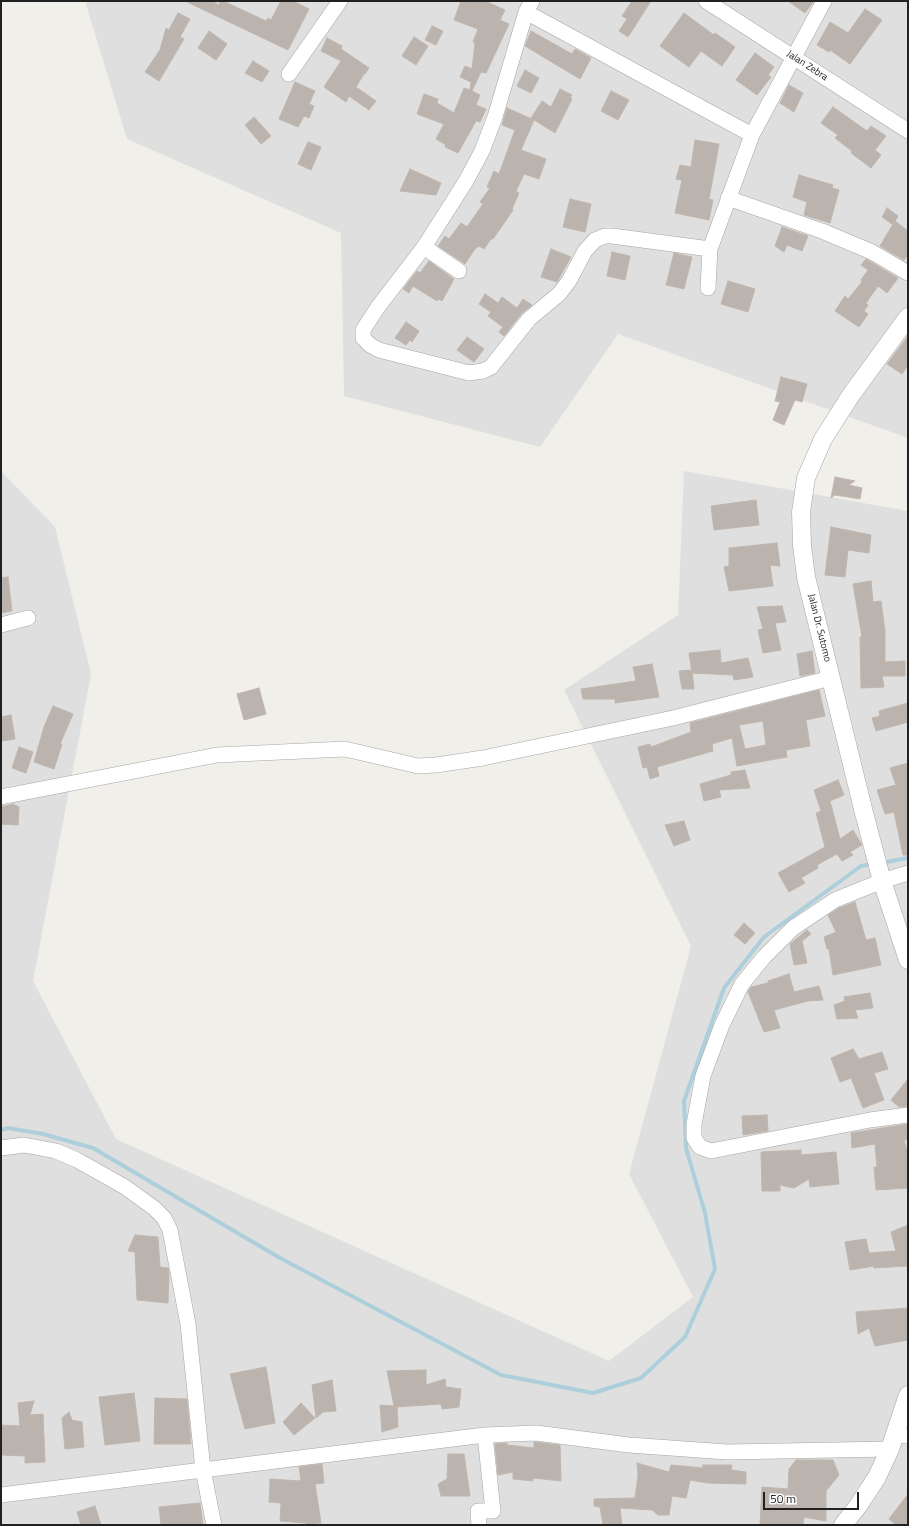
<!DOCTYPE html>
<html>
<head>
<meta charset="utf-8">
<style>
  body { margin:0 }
  #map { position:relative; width:909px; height:1526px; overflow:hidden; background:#f1efe9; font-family:"Titillium Web",sans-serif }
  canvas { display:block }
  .frame { position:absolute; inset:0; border:2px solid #212121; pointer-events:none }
  .scale { position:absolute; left:763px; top:1492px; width:96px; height:18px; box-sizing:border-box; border:2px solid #212121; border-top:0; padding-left:5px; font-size:12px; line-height:14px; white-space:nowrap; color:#212121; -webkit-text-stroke:3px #fff; paint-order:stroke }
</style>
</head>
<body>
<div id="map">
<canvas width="909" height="1526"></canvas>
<div class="frame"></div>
<div class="scale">50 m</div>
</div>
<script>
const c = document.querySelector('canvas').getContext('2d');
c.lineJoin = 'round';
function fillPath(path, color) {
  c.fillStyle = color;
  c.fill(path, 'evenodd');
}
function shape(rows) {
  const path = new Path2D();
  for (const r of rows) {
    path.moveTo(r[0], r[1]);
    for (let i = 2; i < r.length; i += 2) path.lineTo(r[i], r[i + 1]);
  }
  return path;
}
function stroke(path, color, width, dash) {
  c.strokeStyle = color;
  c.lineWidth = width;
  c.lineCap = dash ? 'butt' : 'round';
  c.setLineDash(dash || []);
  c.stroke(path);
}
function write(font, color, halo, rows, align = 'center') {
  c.font = font + ' "Titillium Web",sans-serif';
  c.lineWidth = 3;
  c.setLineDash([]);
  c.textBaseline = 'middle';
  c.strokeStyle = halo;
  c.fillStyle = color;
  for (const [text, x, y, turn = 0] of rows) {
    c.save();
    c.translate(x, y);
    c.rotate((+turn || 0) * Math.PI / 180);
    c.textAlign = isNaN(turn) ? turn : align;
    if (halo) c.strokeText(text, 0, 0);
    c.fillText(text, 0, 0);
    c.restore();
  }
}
fillPath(shape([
  [85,1,908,1,908,438,618,334,540,447,344,396,341,233,127,139],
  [1,471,55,527,91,674,33,981,116,1139,609,1361,693,1297,629,1174,691,946,564,690,678,615,684,471,908,511,908,1525,1,1525]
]), '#dfdfdf');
stroke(shape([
  [881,863,908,858],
  [1,1130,8,1128,43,1134,93,1148,280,1258,501,1375,593,1393,641,1378,685,1337,715,1269,705,1213,686,1148,684,1101,724,988,764,937,861,866,872,864]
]), '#adcfdb', 4);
const building = shape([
  [185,1,212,1,219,5,220,1,223,1,266,21,268,18,271,20,281,1,293,1,309,9,288,50,185,1],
  [461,1,485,1,505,10,500,20,509,24,486,73,481,72,472,91,480,95,476,105,486,109,480,122,476,121,458,153,445,147,446,145,436,139,444,124,417,114,424,94,438,99,437,103,454,113,464,88,470,90,471,82,460,77,465,66,472,69,475,43,473,42,478,29,454,20,461,1],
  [632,1,651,1,628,37,619,31,627,19,622,16,632,1],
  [788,1,814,1,805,13,788,1],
  [865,9,882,20,850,64,830,50,829,52,817,45,830,22,848,33,865,9],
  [178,13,190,19,180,37,184,39,159,81,145,72,160,50,166,28,169,30,178,13],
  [684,13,714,35,715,33,735,47,722,66,701,51,689,67,660,46,684,13],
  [432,26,443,31,436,45,425,40,432,26],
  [209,31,227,44,216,60,198,48,209,31],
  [531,31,572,54,575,49,591,58,580,79,525,46,531,31],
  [414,37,428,46,416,65,402,56,414,37],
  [327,38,342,46,341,49,369,68,365,74,362,72,364,74,356,87,376,101,369,110,349,96,346,102,324,87,341,61,321,51,327,38],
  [755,53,774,67,768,75,771,77,757,95,736,80,755,53],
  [253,61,269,71,262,82,245,73,253,61],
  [525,70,539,78,531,93,517,86,525,70],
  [295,82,315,91,309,104,314,106,309,118,304,116,298,127,279,119,295,82],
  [789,85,803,93,794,112,780,103,789,85],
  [560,89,572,95,570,98,572,99,555,133,531,118,542,101,551,107,560,89],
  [611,91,629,100,618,120,601,111,611,91],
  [833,107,867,131,871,126,886,136,875,150,881,155,871,168,851,153,852,151,835,138,838,135,821,123,833,107],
  [507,108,534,120,521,150,546,159,539,179,524,174,516,191,519,193,512,209,513,210,493,239,491,239,484,249,479,246,475,249,465,264,438,246,445,236,449,239,461,223,467,227,483,204,480,202,490,188,487,187,494,171,499,174,515,130,502,125,507,108],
  [254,117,271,136,261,144,245,125,254,117],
  [695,140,719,144,709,199,713,200,709,220,675,213,682,180,676,179,680,165,691,167,695,140],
  [308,142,321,147,311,170,298,164,308,142],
  [410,169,441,183,436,195,400,191,410,169],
  [799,175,833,185,832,188,839,190,830,223,804,215,807,202,793,197,799,175],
  [570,199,591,204,585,232,563,227,570,199],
  [887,208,898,216,893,225,882,217,887,208],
  [895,221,908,231,908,255,904,260,880,246,895,221],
  [782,227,808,236,802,251,787,245,784,252,775,246,782,227],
  [551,249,571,257,557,282,541,277,551,249],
  [612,252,630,256,625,280,607,276,612,252],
  [674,253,692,257,684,289,666,285,674,253],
  [866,259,898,278,887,293,878,286,866,303,868,305,864,311,868,314,859,327,835,311,845,296,848,299,862,282,861,280,868,270,861,265,866,259],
  [429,261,454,279,442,301,439,299,437,301,413,286,409,293,403,289,417,271,420,273,429,261],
  [728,281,755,289,748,312,721,304,728,281],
  [485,294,498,303,502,297,517,308,523,299,532,305,522,313,504,336,499,332,503,327,488,316,491,312,479,304,485,294],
  [406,322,419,331,412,342,410,340,406,345,395,338,406,322],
  [908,336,908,365,902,374,887,364,908,336],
  [467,337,484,349,474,362,457,350,467,337],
  [781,377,807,384,802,402,795,400,784,425,773,420,780,402,775,401,781,377],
  [835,477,855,481,849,485,862,488,860,499,835,495,831,498,835,477],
  [756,500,759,525,714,530,711,506,756,500],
  [831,527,871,535,869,553,848,550,845,577,825,575,831,527],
  [777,543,780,566,770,565,773,586,729,591,724,567,729,566,729,548,777,543],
  [8,577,12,611,1,613,1,578,8,577],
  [871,581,873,602,881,601,885,631,885,662,905,661,905,676,882,676,884,687,861,688,860,637,862,637,853,584,871,581],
  [782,606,786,622,775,623,781,650,763,653,758,630,763,629,757,607,782,606],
  [720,650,721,663,748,658,753,677,734,680,733,675,692,673,689,653,720,650],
  [812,651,815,673,800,676,797,654,812,651],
  [652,664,659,697,615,703,615,699,583,699,581,689,636,681,633,667,652,664],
  [692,670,694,689,682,689,679,671,692,670],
  [259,688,266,714,244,720,237,694,259,688],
  [819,690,825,716,806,720,810,746,786,750,787,757,737,766,732,738,712,744,713,751,657,767,659,776,650,779,647,767,643,768,638,747,650,744,651,747,691,732,690,723,819,690],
  [763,721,766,745,745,749,739,725,763,721],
  [908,703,908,722,876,731,872,718,880,716,879,711,908,703],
  [53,706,73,714,60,744,62,744,54,769,34,762,44,727,53,706],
  [11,715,15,739,1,741,1,717,11,715],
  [19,747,33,752,26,773,12,768,19,747],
  [908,763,908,855,903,855,894,812,885,814,877,790,896,785,890,768,908,763],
  [745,770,750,788,719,790,721,797,704,801,700,784,731,775,731,772,745,770],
  [838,780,844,795,830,801,840,839,853,830,862,845,850,852,853,855,842,861,837,854,817,865,818,868,801,878,805,883,789,892,778,873,825,847,816,813,821,811,814,790,838,780],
  [13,804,19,807,18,825,1,824,1,807,13,804],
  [684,821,690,840,674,846,665,825,684,821],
  [855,902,866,940,875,938,881,965,833,975,829,949,827,949,824,937,836,932,828,915,839,908,855,902],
  [744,923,755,933,745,944,734,935,744,923],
  [807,930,811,934,802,941,807,963,794,965,790,944,807,930],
  [789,974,794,992,819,986,823,1000,808,1001,774,1010,780,1028,764,1032,748,992,751,987,768,983,768,981,789,974],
  [870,993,873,1008,855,1010,858,1018,837,1019,834,1005,845,1001,844,997,870,993],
  [853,1049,859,1059,882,1052,888,1069,874,1073,884,1100,863,1108,851,1078,840,1082,831,1058,853,1049],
  [908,1079,908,1106,899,1107,891,1100,908,1079],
  [767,1115,768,1131,743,1135,742,1116,767,1115],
  [908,1124,908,1140,904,1140,908,1154,908,1188,876,1190,874,1167,877,1167,875,1144,852,1148,851,1133,908,1124],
  [801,1150,801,1155,836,1152,839,1184,810,1187,809,1179,794,1188,780,1185,780,1191,762,1191,761,1152,801,1150],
  [908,1225,908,1266,874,1268,874,1266,850,1270,845,1242,866,1239,869,1253,896,1251,891,1232,908,1225],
  [135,1235,158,1237,160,1267,168,1268,169,1273,168,1303,137,1300,135,1252,128,1251,135,1235],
  [908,1308,908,1340,875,1346,869,1328,858,1334,856,1312,908,1308],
  [266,1367,275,1423,245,1429,230,1374,266,1367],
  [426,1370,426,1385,445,1379,446,1387,461,1389,459,1407,442,1409,441,1404,397,1407,398,1427,382,1432,380,1405,394,1406,387,1371,426,1370],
  [332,1380,336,1411,323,1412,316,1418,312,1385,332,1380],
  [134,1393,140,1441,105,1445,99,1397,134,1393],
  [155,1398,187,1399,191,1444,154,1444,155,1398],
  [34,1401,30,1415,43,1414,45,1462,25,1463,25,1456,1,1455,1,1425,20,1426,18,1403,34,1401],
  [301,1403,315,1418,294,1435,283,1422,301,1403],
  [69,1412,72,1420,82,1422,84,1447,65,1449,62,1418,69,1412],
  [534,1442,560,1445,561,1481,533,1478,533,1481,513,1479,513,1472,498,1475,495,1444,507,1443,507,1445,534,1448,534,1442],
  [448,1454,464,1454,470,1496,441,1496,438,1484,447,1479,448,1454],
  [796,1460,833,1460,839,1475,826,1491,826,1521,804,1517,803,1525,760,1525,762,1487,788,1489,789,1469,796,1460],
  [637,1463,669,1472,671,1465,704,1468,702,1465,732,1465,731,1470,746,1472,746,1484,707,1483,690,1480,686,1498,672,1496,669,1515,658,1515,652,1510,620,1508,622,1525,603,1525,600,1507,594,1506,594,1499,635,1498,638,1475,637,1463],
  [322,1464,324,1483,315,1484,321,1523,306,1524,306,1523,280,1521,281,1503,269,1502,270,1479,301,1481,299,1467,322,1464],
  [908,1494,908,1525,896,1525,889,1519,908,1494],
  [200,1503,203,1525,161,1525,159,1507,200,1503],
  [95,1506,101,1525,81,1525,77,1512,95,1506]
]);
fillPath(building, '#bbb4ae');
stroke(building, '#c2b6ac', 1);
const minor = shape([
  [532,1,526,12,495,117,482,151,466,181,424,247,378,307,363,330,363,338,370,345,379,350,469,373,483,371,491,367,529,319,559,294,569,281,585,251,595,240,605,236,612,236,710,249],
  [706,1,908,131],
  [526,12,752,135],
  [289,74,340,1],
  [728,198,822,231,872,252,908,273],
  [424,247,459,271],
  [708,288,710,249,752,135,824,1],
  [1,625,28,618],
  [1,797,217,755,345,749,418,766,436,765,483,758,673,718,831,678],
  [908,873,882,881,835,900,793,928,764,957,742,984,722,1025,703,1076,694,1124,694,1138,700,1147,711,1151,870,1120,908,1115],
  [1,1148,24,1145,56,1151,77,1160,125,1187,154,1208,164,1218,170,1230,188,1324,203,1470,214,1525],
  [895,1435,908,1436],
  [1,1495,485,1435,536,1433,629,1445,727,1452,890,1449],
  [479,1525,478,1511,493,1511,485,1435]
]);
const tertiary = shape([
  [908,317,851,395,823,439,806,478,801,512,802,545,806,577,864,813,882,881,908,960],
  [843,1525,858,1506,877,1477,890,1449,908,1395]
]);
stroke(minor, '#a5a5a5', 16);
stroke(tertiary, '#a5a5a5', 19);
stroke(minor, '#fff', 15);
stroke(tertiary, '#fff', 18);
write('10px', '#212121', '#fff', [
  ["Jalan Zebra",807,66,33],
  ["Jalan Dr. Sutomo",819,628,76]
]);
</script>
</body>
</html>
